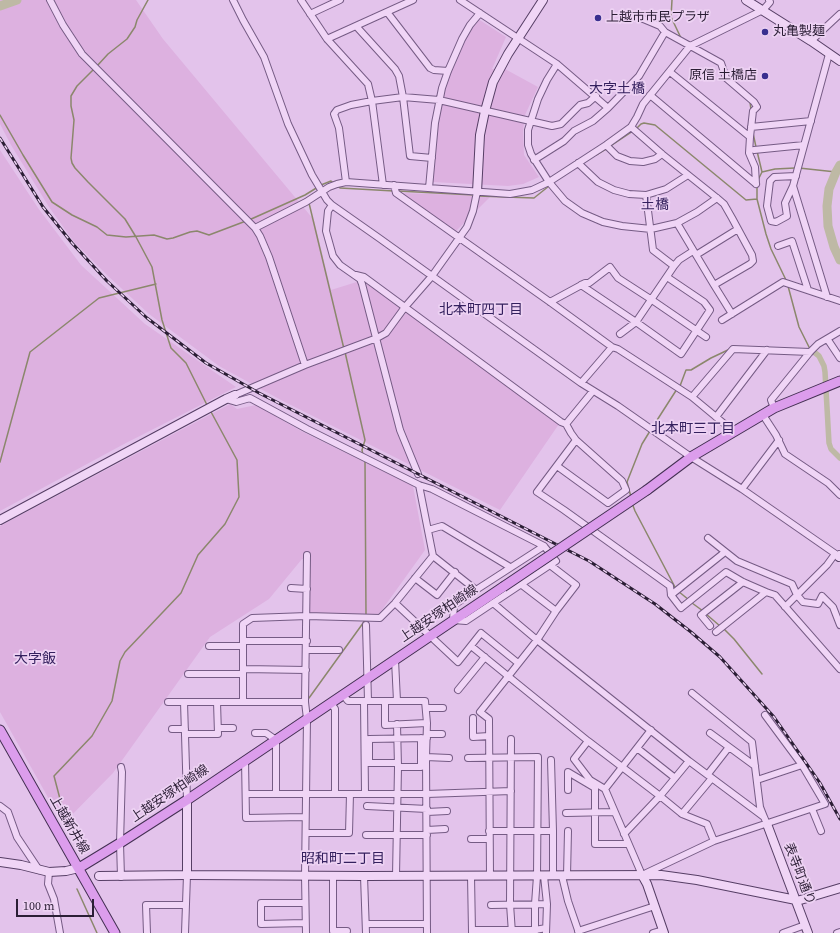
<!DOCTYPE html>
<html>
<head>
<meta charset="utf-8">
<style>
  body { margin:0 }
  #map { position:relative; width:840px; height:933px; overflow:hidden; background:#e3c3eb; font-family:"Source Serif 4",serif }
  canvas { display:block }
  .scale { position:absolute; left:16px; top:899px; width:78px; height:18px; box-sizing:border-box; border:2px solid #2b1e35; border-top:0; padding-left:5px; font-size:12px; line-height:14px; white-space:nowrap; color:#2b1e35; -webkit-text-stroke:3px #edd2f3; paint-order:stroke }
</style>
</head>
<body>
<div id="map">
<canvas width="840" height="933"></canvas>
<div class="scale">100 m</div>
</div>
<script>
const c = document.querySelector('canvas').getContext('2d');
c.lineJoin = 'round';
function fillPath(path, color) {
  c.fillStyle = color;
  c.fill(path, 'evenodd');
}
function shape(rows) {
  const path = new Path2D();
  for (const r of rows) {
    path.moveTo(r[0], r[1]);
    for (let i = 2; i < r.length; i += 2) path.lineTo(r[i], r[i + 1]);
  }
  return path;
}
function stroke(path, color, width, dash) {
  c.strokeStyle = color;
  c.lineWidth = width;
  c.lineCap = dash ? 'butt' : 'round';
  c.setLineDash(dash || []);
  c.stroke(path);
}
function write(font, color, halo, rows, align = 'center') {
  c.font = font + ' "Source Serif 4","Noto Sans JP",serif';
  c.lineWidth = 3.5;
  c.setLineDash([]);
  c.textBaseline = 'middle';
  c.strokeStyle = halo;
  c.fillStyle = color;
  for (const [text, x, y, turn = 0] of rows) {
    c.save();
    c.translate(x, y);
    c.rotate((+turn || 0) * Math.PI / 180);
    c.textAlign = isNaN(turn) ? turn : align;
    if (halo) c.strokeText(text, 0, 0);
    c.fillText(text, 0, 0);
    c.restore();
  }
}
fillPath(shape([
  [0,0,136,0,163,39,314,220,331,290,363,280,559,424,500,510,281,400,219,366,149,314,107,275,74,242,49,207,11,145,0,124],
  [478,19,506,37,492,69,505,69,538,87,525,115,523,131,524,155,539,177,523,184,508,186,433,182,437,119,448,77,462,41],
  [0,150,38,208,81,265,145,324,236,387,124,444,0,511],
  [400,193,491,196,456,231],
  [230,404,237,409,256,405,301,431,413,486,425,550,379,614,310,614,309,559,302,559,269,599,210,637,113,773,63,824,0,712,0,526]
]), '#ddb1e0');
stroke(shape([
  [672,0,671,17,681,38],
  [97,66,108,54,127,39,135,27,137,20,148,0],
  [94,69,77,86,71,96,71,106,74,120,71,158,72,163,75,168,88,182,125,219,136,237,152,267,162,320,171,348,186,363,207,405],
  [750,102,751,110],
  [0,115,23,155,52,202,72,215,97,227,107,235,126,237,154,235,167,239,173,238,190,232,197,231,209,235,246,221],
  [636,129,641,124,644,123,655,125,746,200,757,199],
  [753,133,756,147],
  [609,147,633,131],
  [757,151,762,172,758,180],
  [596,155,606,149],
  [799,168,836,172],
  [762,172,775,169,795,168],
  [321,185,331,181,334,183],
  [757,185,757,199,766,234,771,249,786,280],
  [337,186,340,188,394,191],
  [398,191,474,195],
  [478,196,534,198,549,186],
  [309,203,344,349],
  [249,220,305,195,318,187],
  [788,286,799,327,810,349],
  [345,352,365,440,362,450,363,455],
  [680,386,686,370,691,370,711,358,730,349],
  [652,428,677,389],
  [365,461,366,615],
  [0,462,30,352,99,298,156,284],
  [631,497,627,482,642,444,650,431],
  [632,503,635,511,676,589],
  [678,591,689,600],
  [692,603,703,611],
  [706,614,720,626],
  [723,628,734,639,762,674],
  [309,698,366,619],
  [62,821,65,818,54,776,92,736,112,701,120,661,125,652,181,593,198,555,225,524,239,497,237,460,210,410],
  [77,889,97,933]
]), '#8b876c', 1.5);
stroke(shape([
  [814,352,819,356,824,366,825,372,829,443,831,449,840,458]
]), '#beb9a5', 5.5);
stroke(shape([
  [0,6,17,0],
  [840,165,836,172,829,189,827,206,828,226,834,247,840,260]
]), '#beb9a5', 9);
const street = shape([
  [50,0,63,25,82,54,255,228,260,236,269,257,305,365],
  [233,0,243,20,264,57,288,124,312,175,327,200,332,205,379,238,581,383,618,406,691,457,742,489,840,557],
  [301,0,327,39,368,84,372,101,383,185],
  [460,0,557,64,608,108,639,76,665,32,721,63,726,78,754,102,757,107,753,111,750,137],
  [387,12,430,68,434,70,448,71],
  [310,14,340,0],
  [641,18,660,26,665,32],
  [356,26,395,69,399,76,403,97,410,156,432,158],
  [327,39,413,0],
  [811,41,840,14],
  [557,64,547,80,538,99,528,130,528,145,531,154,549,182,565,201,582,213,603,222,622,226,651,229,677,223],
  [670,72,750,137,749,153,755,167,756,184],
  [650,95,756,184],
  [631,127,662,154,717,198,724,204,732,218,752,255,753,261,750,264,714,285,677,223,697,212,717,198],
  [751,127,811,121],
  [606,145,617,156,630,161,643,162,655,159,662,154],
  [754,150,804,145],
  [534,160,564,141,574,131,593,121,608,108],
  [578,163,598,182,614,190,629,194,646,195,666,189,688,175],
  [346,182,339,128,334,114,337,110,351,105,372,101,403,97,439,100,552,126,561,124,580,105,588,103,596,96],
  [394,185,396,193,550,302,612,347,618,349,692,397,733,431],
  [793,186,785,203,787,216,776,222,771,221,767,206,770,181,774,177,796,176],
  [429,188,435,123,442,88,448,71,462,39,470,25,480,13],
  [646,195,653,250,674,266,679,260,693,251],
  [332,205,328,211,326,231,333,256,340,265,360,279,362,284,400,430,418,474],
  [255,228,306,202,329,187,337,184,346,182,510,194,532,190,549,182,606,145,631,127,637,117,643,104,690,46,763,10,770,2,769,0],
  [778,246,792,241,808,290],
  [696,255,738,229],
  [356,275,364,277,561,422,566,424],
  [581,285,636,322,681,354,710,310,704,302,667,277],
  [714,285,732,314],
  [827,297,793,186,829,54],
  [550,302,585,283,589,283,610,267,618,278,652,300,706,337],
  [722,320,783,282,840,301],
  [620,334,636,322,674,266],
  [828,340,840,358],
  [581,383,612,347],
  [593,391,566,424,571,433,576,440,537,492,564,510,670,586,671,595,681,608,726,572,743,582,766,592],
  [235,395,305,365,377,338,386,333,405,307,432,276,467,227,473,211,477,192],
  [692,397,733,349,810,352],
  [226,399,236,402,250,398,307,429,419,485,432,489,544,546,476,590,454,605,453,620,466,621,550,565,576,585,556,611,537,640,480,712,489,719,490,876],
  [774,408,771,400,810,352,818,344,840,331],
  [763,415,776,435,785,454,828,483,840,495],
  [716,417,767,350],
  [557,466,608,503,626,490,622,481,576,440],
  [419,485,433,556,476,590],
  [742,489,779,440],
  [428,530,442,526,510,567],
  [708,538,737,561,792,584,797,595,803,602,818,604,822,596,833,607,840,625],
  [544,546,556,561,550,565],
  [415,578,437,595,455,572],
  [522,585,556,611],
  [291,588,307,589],
  [671,595,725,552],
  [395,603,458,662,481,633,518,663],
  [493,603,537,640,689,761,764,817,767,824],
  [785,607,827,565,835,554],
  [366,625,368,701],
  [710,626,701,615,743,582],
  [716,632,766,592,775,595,840,669],
  [243,641,307,641],
  [209,646,243,646],
  [471,646,588,741],
  [307,650,339,650],
  [395,660,397,701],
  [244,669,306,670],
  [188,674,243,674],
  [458,690,485,657],
  [692,693,752,742,760,807,764,817],
  [343,695,348,701,425,701,427,723,426,757,427,933],
  [385,701,385,725,427,723],
  [168,702,305,702],
  [184,702,187,800],
  [243,702,243,624,252,618,307,616,380,618,395,603,433,556],
  [364,702,365,793],
  [331,703,335,709,335,793],
  [426,708,443,708],
  [765,715,802,765],
  [473,718,473,737,489,736],
  [218,728,233,728],
  [172,729,185,729],
  [255,733,266,733,276,740,276,793],
  [710,733,755,766],
  [185,734,218,734,217,702],
  [427,734,442,734],
  [511,739,510,904,512,933],
  [637,748,675,778,689,761],
  [426,757,449,758],
  [468,758,538,757,537,876,535,904,535,933],
  [245,760,246,818,305,817],
  [551,760,553,831,553,876],
  [398,763,369,763,369,739,427,738],
  [121,767,122,772,120,843,121,877],
  [398,767,421,767,421,738],
  [708,774,729,747],
  [675,778,660,796,588,741,574,759,590,780,605,789,642,875,714,841,825,804,802,765,757,780],
  [605,789,651,730],
  [568,790,568,772,595,788,595,844,628,844],
  [246,794,427,794,511,791],
  [0,806,8,812,17,837,39,870],
  [367,806,427,809],
  [812,809,821,831],
  [427,812,447,811],
  [566,813,614,812],
  [682,814,707,824,714,841],
  [427,830,445,829],
  [489,831,553,831],
  [306,833,349,833,350,794],
  [624,834,660,796,682,814,712,778],
  [366,835,427,835],
  [471,839,489,839],
  [49,872,48,884,54,899,60,933],
  [333,876,333,931,347,931],
  [364,876,366,933],
  [396,876,398,767,397,724],
  [471,876,472,932],
  [544,876,547,904,546,933],
  [562,876,568,901,579,933],
  [567,876,568,831],
  [305,903,261,903,261,924,305,923],
  [491,905,547,904],
  [366,924,427,924],
  [472,930,535,930,546,928],
  [578,931,655,906],
  [147,933,146,905,185,905],
  [185,933,187,875],
  [306,933,305,876,307,719,305,702,307,555],
  [653,933,663,930],
  [783,933,805,925],
  [837,933,840,932]
]);
const secondary = shape([
  [746,0,811,41,840,61],
  [477,192,480,135,485,111,493,82,508,54,543,0],
  [0,520,226,399,235,395],
  [839,557,840,555],
  [187,800,187,875],
  [767,824,808,933],
  [0,862,21,865,49,872,66,871,79,868],
  [642,875,647,884,664,933],
  [99,876,187,875,364,876,661,875,697,880,796,900],
  [797,901,840,888]
]);
const primary = shape([
  [647,490,691,457,774,408,840,381],
  [0,730,115,933],
  [79,868,120,843,187,800,503,587]
]);
stroke(street, '#755b84', 8);
stroke(secondary, '#563e65', 10);
stroke(primary, '#432f52', 11);
stroke(street, '#f0d5f6', 6);
stroke(secondary, '#f0d5f6', 8);
stroke(primary, '#dc9dec', 9);
const rail = shape([
  [0,138,43,207,72,243,107,281,147,318,206,363,259,393,589,561,655,604,691,632,720,657,774,717,820,783,840,819]
]);
stroke(rail, '#2b1e35', 3);
stroke(rail, '#edd2f3', 1.5, [4.5]);
const primaryBridge = shape([
  [503,587,647,490]
]);
stroke(primaryBridge, '#432f52', 11, []);
stroke(primaryBridge, '#dc9dec', 9);
for (const [x, y, r, color] of [
  [598,18,4,"#392f8f"],
  [765,32,4,"#392f8f"],
  [765,76,4,"#392f8f"]
]) {
  const dot = new Path2D();
  dot.arc(x, y, r, 0, 2 * Math.PI);
  c.fillStyle = color;
  c.fill(dot);
  stroke(dot, '#edd2f3', 1.5);
}
write('13px', '#2b1e35', '#edd2f3', [
  ["上越市市民プラザ",606,18],
  ["丸亀製麺",773,32],
  ["原信 土橋店",757,76,"right"]
], 'left');
write('13px', '#2b1e35', '#edd2f3', [
  ["上越安塚柏崎線",439,614,-34],
  ["上越安塚柏崎線",170,794,-34],
  ["上越新井線",69,825,60],
  ["表寺町通り",799,874,69]
]);
write('14px', '#34205e', '#edd2f3', [
  ["大字土橋",617,89],
  ["土橋",655,205],
  ["北本町四丁目",481,310],
  ["北本町三丁目",693,429],
  ["大字飯",35,659],
  ["昭和町二丁目",343,859]
]);
</script>
</body>
</html>
